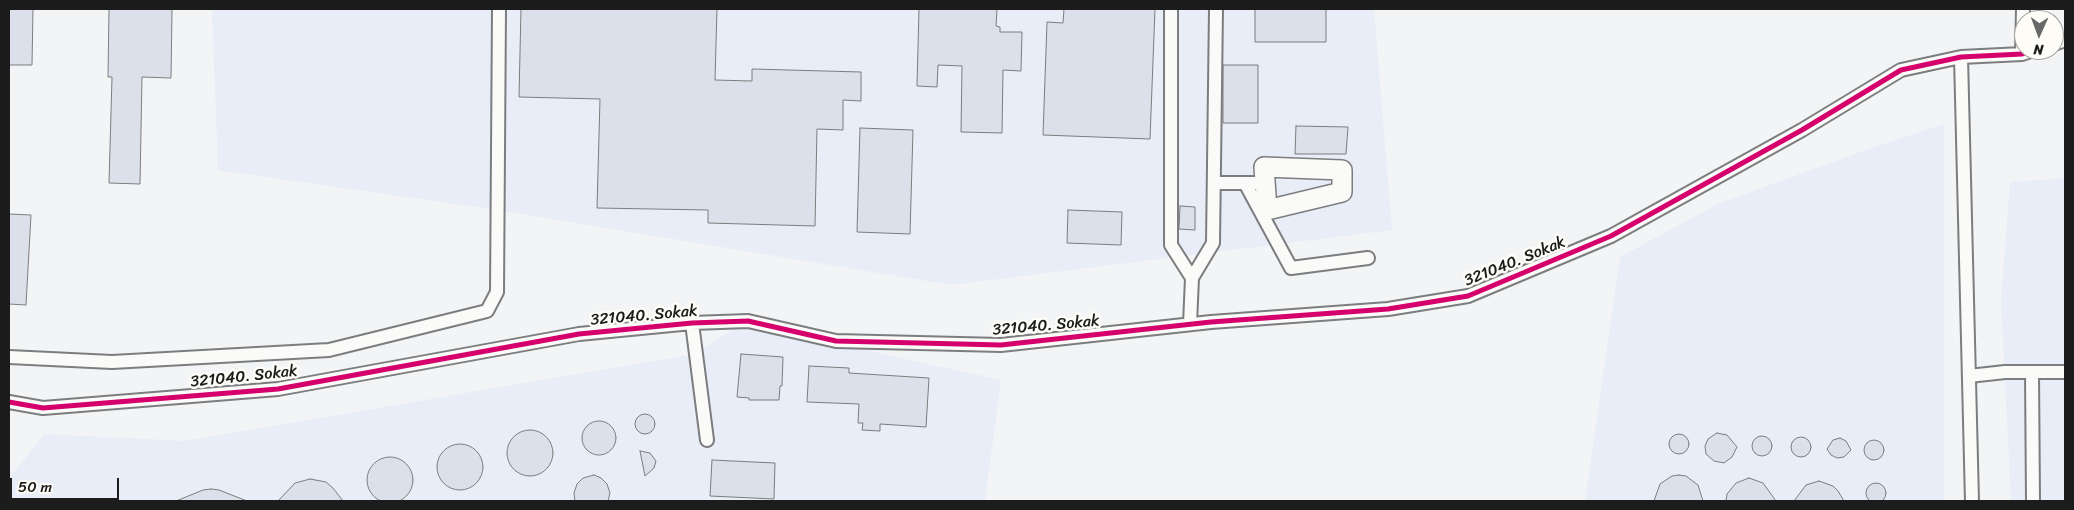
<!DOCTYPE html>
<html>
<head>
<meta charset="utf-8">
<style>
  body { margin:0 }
  #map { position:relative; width:2074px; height:510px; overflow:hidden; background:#f2f4f6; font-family:Sriracha,sans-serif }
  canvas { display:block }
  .frame { position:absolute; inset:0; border:10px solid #1c1c1c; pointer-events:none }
  .north { position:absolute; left:2014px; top:10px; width:50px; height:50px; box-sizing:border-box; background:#fdfcf7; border:1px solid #a3a29f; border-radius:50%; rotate:182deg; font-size:14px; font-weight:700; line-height:20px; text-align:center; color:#1c1c1c }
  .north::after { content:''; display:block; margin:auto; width:18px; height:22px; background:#676868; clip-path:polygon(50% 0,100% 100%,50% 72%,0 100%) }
  .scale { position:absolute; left:10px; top:478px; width:109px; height:22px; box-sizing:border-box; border:2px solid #1c1c1c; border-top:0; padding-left:6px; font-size:15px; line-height:18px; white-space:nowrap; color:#1c1c1c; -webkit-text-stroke:4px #fdfcf7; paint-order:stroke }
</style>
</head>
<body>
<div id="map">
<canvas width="2074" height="510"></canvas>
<div class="frame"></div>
<div class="north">N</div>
<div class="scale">50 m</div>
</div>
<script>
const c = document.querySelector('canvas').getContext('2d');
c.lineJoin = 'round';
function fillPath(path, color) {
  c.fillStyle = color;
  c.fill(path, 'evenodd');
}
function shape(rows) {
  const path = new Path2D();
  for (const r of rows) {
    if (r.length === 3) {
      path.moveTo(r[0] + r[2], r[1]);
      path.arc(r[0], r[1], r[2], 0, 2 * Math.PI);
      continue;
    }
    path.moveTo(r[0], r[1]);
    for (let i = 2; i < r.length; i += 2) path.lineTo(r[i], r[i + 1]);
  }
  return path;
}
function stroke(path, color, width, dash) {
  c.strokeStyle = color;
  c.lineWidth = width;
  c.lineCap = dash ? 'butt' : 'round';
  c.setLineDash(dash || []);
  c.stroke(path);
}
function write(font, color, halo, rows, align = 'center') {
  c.font = font + ' Sriracha,sans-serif';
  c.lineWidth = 5;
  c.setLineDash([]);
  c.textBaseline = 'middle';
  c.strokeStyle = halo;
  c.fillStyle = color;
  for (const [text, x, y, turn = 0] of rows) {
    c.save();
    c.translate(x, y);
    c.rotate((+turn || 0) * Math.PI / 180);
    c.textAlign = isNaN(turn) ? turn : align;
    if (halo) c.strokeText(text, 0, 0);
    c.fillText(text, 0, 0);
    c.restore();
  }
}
fillPath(shape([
  [212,9,1374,9,1392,230,951,285,498,210,218,170],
  [1944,124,1944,501,1585,501,1620,257,1718,204,1874,147],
  [2065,178,2065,501,2011,501,2001,301,2010,182],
  [743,323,1001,380,985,501,9,501,9,478,45,434,185,441,694,354]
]), '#e8edf8');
const building = shape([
  [9,9,33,9,32,65,9,65,9,9],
  [109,9,172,9,171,78,142,77,140,184,109,183,112,77,108,77,109,9],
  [521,9,717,9,715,80,752,81,752,69,861,72,861,101,843,100,843,130,817,129,815,226,708,223,708,210,597,208,600,99,519,97,521,9],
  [919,9,997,9,996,26,1000,27,1000,32,1022,32,1021,71,1003,70,1002,133,961,132,962,66,938,65,937,87,917,86,919,9],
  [1064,9,1155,9,1150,139,1043,135,1047,22,1063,23,1064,9],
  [1255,9,1326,9,1326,42,1255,42,1255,9],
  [1223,65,1258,65,1258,123,1223,123,1223,65],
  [1296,126,1348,127,1346,154,1295,154,1296,126],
  [860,128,913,130,910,234,857,232,860,128],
  [1180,206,1195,207,1195,230,1179,229,1180,206],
  [1068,210,1122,212,1121,245,1067,243,1068,210],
  [9,214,31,215,26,305,9,304,9,214],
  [741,354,783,357,782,386,780,386,779,400,749,400,749,398,737,397,741,354],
  [809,366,849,368,849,373,929,378,926,427,880,424,880,431,862,430,863,423,858,423,859,404,807,402,809,366],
  [645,424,10],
  [599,438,17],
  [530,453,23],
  [1717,433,1727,435,1737,447,1732,457,1724,463,1714,461,1706,454,1705,446,1708,439,1717,433],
  [1679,444,10],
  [1762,446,10],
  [1801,447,10],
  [1840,438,1846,441,1851,450,1844,457,1837,458,1831,455,1827,449,1833,440,1840,438],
  [1874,450,10],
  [460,467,23],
  [640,451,650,453,656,461,654,468,645,476,640,451],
  [390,480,23],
  [712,460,775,463,774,499,710,496,712,460],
  [594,475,601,478,607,484,610,493,608,501,575,501,574,493,577,484,583,478,594,475],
  [1679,475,1686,476,1698,485,1703,501,1654,501,1660,484,1672,476,1679,475],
  [1749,478,1763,483,1776,501,1726,501,1727,494,1736,483,1749,478],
  [310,479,326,482,333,488,343,501,278,501,295,483,310,479],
  [1819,481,1833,486,1838,491,1844,501,1794,501,1806,485,1819,481],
  [1876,493,10],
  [211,489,219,490,247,501,176,501,203,490,211,489]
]);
fillPath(building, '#dbe0ea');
stroke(building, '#7c7d7e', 1);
const street = shape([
  [1171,9,1171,245,1192,278],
  [2054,44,2065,40],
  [2022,54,2023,9],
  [1961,57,1972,501],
  [1214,183,1265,183],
  [1245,183,1291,268,1368,258],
  [692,323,707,440],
  [1190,324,1192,278,1213,243,1216,9],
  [9,357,112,362,329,350,487,311,497,292,499,9],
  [2032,372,2033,501],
  [1969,376,2005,372,2065,372],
  [9,402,43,408,278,389,579,334,692,323,748,321,836,341,1001,345,1211,322,1388,309,1468,296,1611,236,1802,130,1901,70,1961,57,2022,54,2034,50]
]);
const secondary = shape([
  [1264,167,1342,170,1342,192,1267,210,1264,167]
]);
stroke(street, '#7c7d7e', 16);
stroke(secondary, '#7c7d7e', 22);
stroke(street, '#fafaf9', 12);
stroke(secondary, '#fafaf9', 19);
stroke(shape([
  [9,402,43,408,278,389,579,334,692,323,748,321,836,341,1001,345,1211,322,1388,309,1468,296,1611,236,1802,130,1901,70,1961,57,2022,54,2034,50]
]), '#d6006c', 5);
write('16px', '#1c1c1c', '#fdfcf7', [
  ["321040. Sokak",1515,262,-22],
  ["321040. Sokak",644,316,-5],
  ["321040. Sokak",1046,326,-5],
  ["321040. Sokak",244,377,-6]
]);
</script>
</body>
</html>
